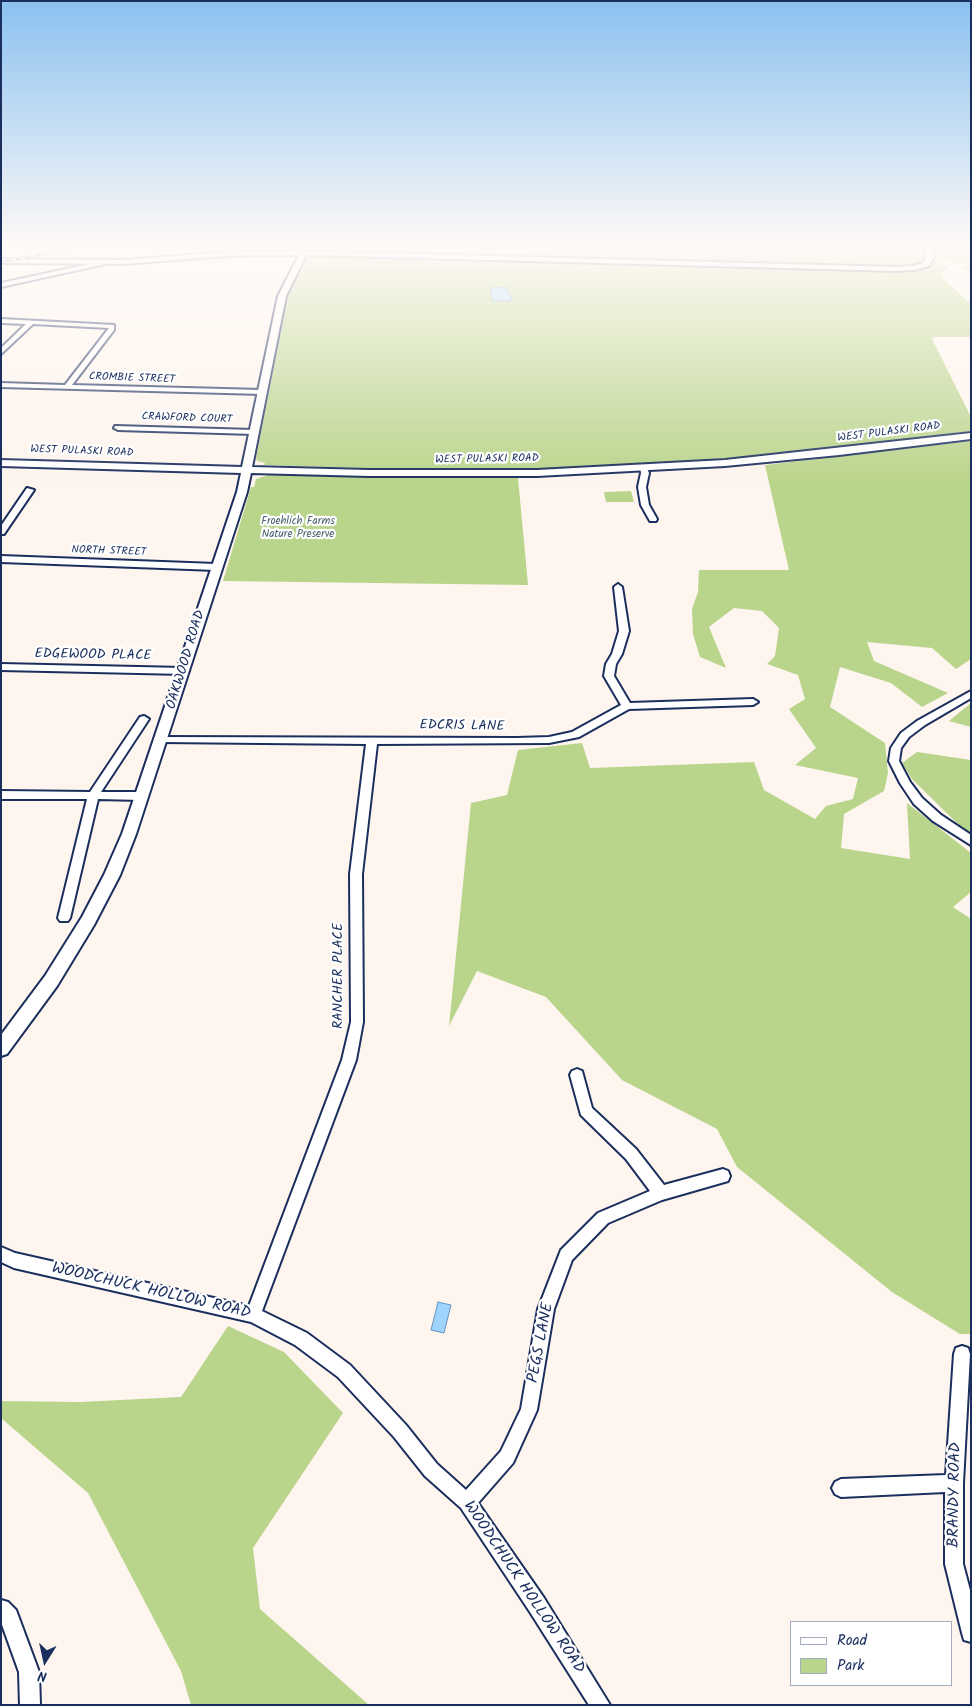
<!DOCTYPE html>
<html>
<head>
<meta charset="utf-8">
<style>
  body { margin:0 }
  #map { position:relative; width:972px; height:1706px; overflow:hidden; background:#fef5ee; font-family:Kalam,sans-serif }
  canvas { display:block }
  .frame { position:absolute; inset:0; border:2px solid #1b2f5e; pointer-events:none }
  .legend { position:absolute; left:790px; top:1621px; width:162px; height:65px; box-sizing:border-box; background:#fff; border:1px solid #a4acbf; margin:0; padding:6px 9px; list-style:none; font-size:15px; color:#1b2f5e }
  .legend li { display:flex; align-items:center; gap:10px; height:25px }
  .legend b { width:25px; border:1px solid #a4acbf }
  .north { position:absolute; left:20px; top:1636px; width:50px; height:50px; -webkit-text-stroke:4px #fff; paint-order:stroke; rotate:190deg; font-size:14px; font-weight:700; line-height:20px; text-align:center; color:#1b2f5e }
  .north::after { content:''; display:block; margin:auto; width:18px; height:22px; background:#1b2f5e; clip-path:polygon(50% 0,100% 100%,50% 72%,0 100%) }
</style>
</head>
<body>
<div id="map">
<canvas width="972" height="1706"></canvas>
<div class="frame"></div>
<ul class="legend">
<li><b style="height:6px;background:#fff"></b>Road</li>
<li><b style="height:14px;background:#b9d48b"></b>Park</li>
</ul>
<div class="north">N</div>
</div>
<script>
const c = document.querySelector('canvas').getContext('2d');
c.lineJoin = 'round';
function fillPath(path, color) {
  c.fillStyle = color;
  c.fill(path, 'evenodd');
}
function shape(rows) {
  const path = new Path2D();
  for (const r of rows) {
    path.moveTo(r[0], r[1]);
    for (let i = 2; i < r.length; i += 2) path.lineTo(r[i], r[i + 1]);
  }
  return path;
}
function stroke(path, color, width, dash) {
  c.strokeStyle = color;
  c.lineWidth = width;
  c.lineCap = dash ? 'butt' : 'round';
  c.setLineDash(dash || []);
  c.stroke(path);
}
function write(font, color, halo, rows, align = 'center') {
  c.font = font + ' Kalam,sans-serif';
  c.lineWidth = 4.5;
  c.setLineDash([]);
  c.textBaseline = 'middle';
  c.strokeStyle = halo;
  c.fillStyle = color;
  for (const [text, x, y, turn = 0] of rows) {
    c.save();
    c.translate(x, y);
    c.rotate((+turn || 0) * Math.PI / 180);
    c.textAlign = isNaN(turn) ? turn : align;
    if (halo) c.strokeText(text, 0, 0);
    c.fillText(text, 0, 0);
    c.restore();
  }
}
fillPath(shape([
  [313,246,926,246,927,255,921,265,907,267,319,252,311,249],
  [933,246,971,246,971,271,959,268,966,266,965,264,933,259],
  [309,254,844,271,916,270,931,266,932,262,940,263,949,268,941,273,943,278,971,304,971,337,934,337,932,339,971,417,971,431,772,455,583,468,392,469,264,465,265,463,257,461,256,458,288,296],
  [971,441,971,659,956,669,932,648,867,642,874,661,948,693,922,707,891,683,840,667,830,707,885,743,888,773,884,791,844,814,841,848,910,859,907,803,971,853,971,892,953,907,971,919,971,1334,960,1334,892,1292,737,1167,717,1129,622,1080,546,997,477,971,449,1026,471,803,507,795,518,750,582,743,590,768,754,762,764,790,815,819,826,806,853,799,858,778,795,765,816,748,789,709,805,699,798,675,767,664,775,656,779,628,762,611,734,608,709,627,726,668,700,657,693,634,692,609,698,592,699,570,789,570,765,465],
  [268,475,518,478,528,585,223,581,251,487,254,487,256,479],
  [631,491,634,502,606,502,604,492],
  [971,703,971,727,949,721],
  [917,752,971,760,971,837,912,779,902,763],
  [228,1326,284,1352,343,1413,253,1548,260,1609,369,1705,191,1705,181,1671,88,1493,1,1418,1,1401,80,1402,181,1397]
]), '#b9d48b');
const water = shape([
  [494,287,508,288,507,293,512,296,510,301,492,301,490,290,494,287],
  [438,1302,451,1305,444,1333,431,1330,438,1302]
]);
fillPath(water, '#9ed4fd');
stroke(water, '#6a92bd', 1);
const street = shape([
  [108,260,110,263,1,287,1,283,108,260],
  [1,319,114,325,114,330,72,385,262,390,265,392,262,394,1,387,1,383,65,385,109,328,33,324,1,354,1,348,26,324,1,323,1,319],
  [115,426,254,430,258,432,254,434,118,430,114,428,115,426],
  [640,466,646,466,649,473,646,487,649,505,657,519,656,521,650,521,641,505,638,487,641,473,640,466],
  [27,488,34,490,4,534,1,534,1,526,27,488],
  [1,556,216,564,220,567,216,570,1,562,1,556],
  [618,584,622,587,629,631,622,654,616,664,614,676,630,703,753,699,758,702,753,705,629,709,579,737,549,743,377,744,362,874,363,1022,356,1060,262,1311,307,1333,350,1365,406,1425,437,1464,466,1490,501,1451,521,1409,538,1309,561,1250,598,1213,650,1191,626,1159,581,1115,570,1075,572,1071,577,1069,582,1071,592,1108,636,1149,664,1185,723,1169,728,1171,730,1176,728,1181,662,1200,608,1223,572,1260,554,1309,537,1410,513,1463,478,1503,544,1598,610,1705,589,1705,530,1612,461,1508,425,1476,394,1437,338,1377,295,1345,251,1322,14,1268,1,1262,1,1247,15,1253,249,1306,342,1060,351,1022,350,874,366,744,161,742,157,741,156,739,157,737,517,738,549,737,572,732,621,705,604,676,606,664,612,654,619,631,614,587,618,584],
  [1,664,184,668,189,671,184,674,1,670,1,664],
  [971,691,971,698,925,725,909,737,901,748,899,761,910,782,922,798,941,815,971,835,971,845,933,821,914,804,900,783,889,761,891,748,901,733,917,721,971,691],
  [144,716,149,719,101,792,141,792,146,796,141,800,98,799,70,918,68,921,60,921,58,918,87,799,1,799,1,791,90,792,140,717,144,716],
  [962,1346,968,1348,970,1354,963,1483,963,1564,971,1594,971,1642,964,1640,962,1633,945,1564,945,1492,841,1497,835,1494,832,1488,835,1482,841,1479,946,1475,954,1354,956,1348,962,1346],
  [1,1600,8,1602,16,1610,39,1672,40,1705,20,1705,19,1672,1,1622,1,1600]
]);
const secondary = shape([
  [304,246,310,246,308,251,897,267,913,266,923,263,926,257,925,246,932,246,934,257,929,266,914,270,897,271,306,255,286,296,252,467,369,470,537,470,725,460,971,433,971,439,839,455,725,466,537,476,369,476,251,473,247,492,136,834,120,875,94,925,57,986,7,1054,1,1056,1,1035,45,976,82,917,104,875,122,834,237,492,241,473,1,466,1,460,242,467,278,296,299,255,227,256,123,264,1,263,1,259,123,260,227,252,301,251,304,246]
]);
stroke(street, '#1b2f5e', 4);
stroke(secondary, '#1b2f5e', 4);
fillPath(street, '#fff');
fillPath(secondary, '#fff');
const rail = shape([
  [1,262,84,246]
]);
stroke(rail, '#1b2f5e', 3);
stroke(rail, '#fff', 2, [5]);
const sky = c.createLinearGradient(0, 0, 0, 485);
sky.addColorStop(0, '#8ac1f0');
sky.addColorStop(0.51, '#fffaf7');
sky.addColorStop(1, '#fffaf700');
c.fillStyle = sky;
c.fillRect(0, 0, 972, 485);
write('11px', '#1b2f5e', '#fff', [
  ["CROMBIE STREET",132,379,2],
  ["CRAWFORD COURT",187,419,2],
  ["WEST PULASKI ROAD",889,433,-7],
  ["WEST PULASKI ROAD",82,452,2],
  ["WEST PULASKI ROAD",487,460,-1],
  ["NORTH STREET",109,552,2]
]);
write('11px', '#4a616c', '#fff', [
  ["Froehlich Farms",298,522],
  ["Nature Preserve",298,535]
]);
write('14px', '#1b2f5e', '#fff', [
  ["EDGEWOOD PLACE",93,656,1],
  ["OAKWOOD ROAD",187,660,-73],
  ["EDCRIS LANE",462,727,1],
  ["RANCHER PLACE",340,976,-90]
]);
write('16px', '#1b2f5e', '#fff', [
  ["WOODCHUCK HOLLOW ROAD",151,1292,13],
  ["PEGS LANE",542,1343,-79],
  ["BRANDY ROAD",956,1495,-89],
  ["WOODCHUCK HOLLOW ROAD",523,1588,56]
]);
</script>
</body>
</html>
